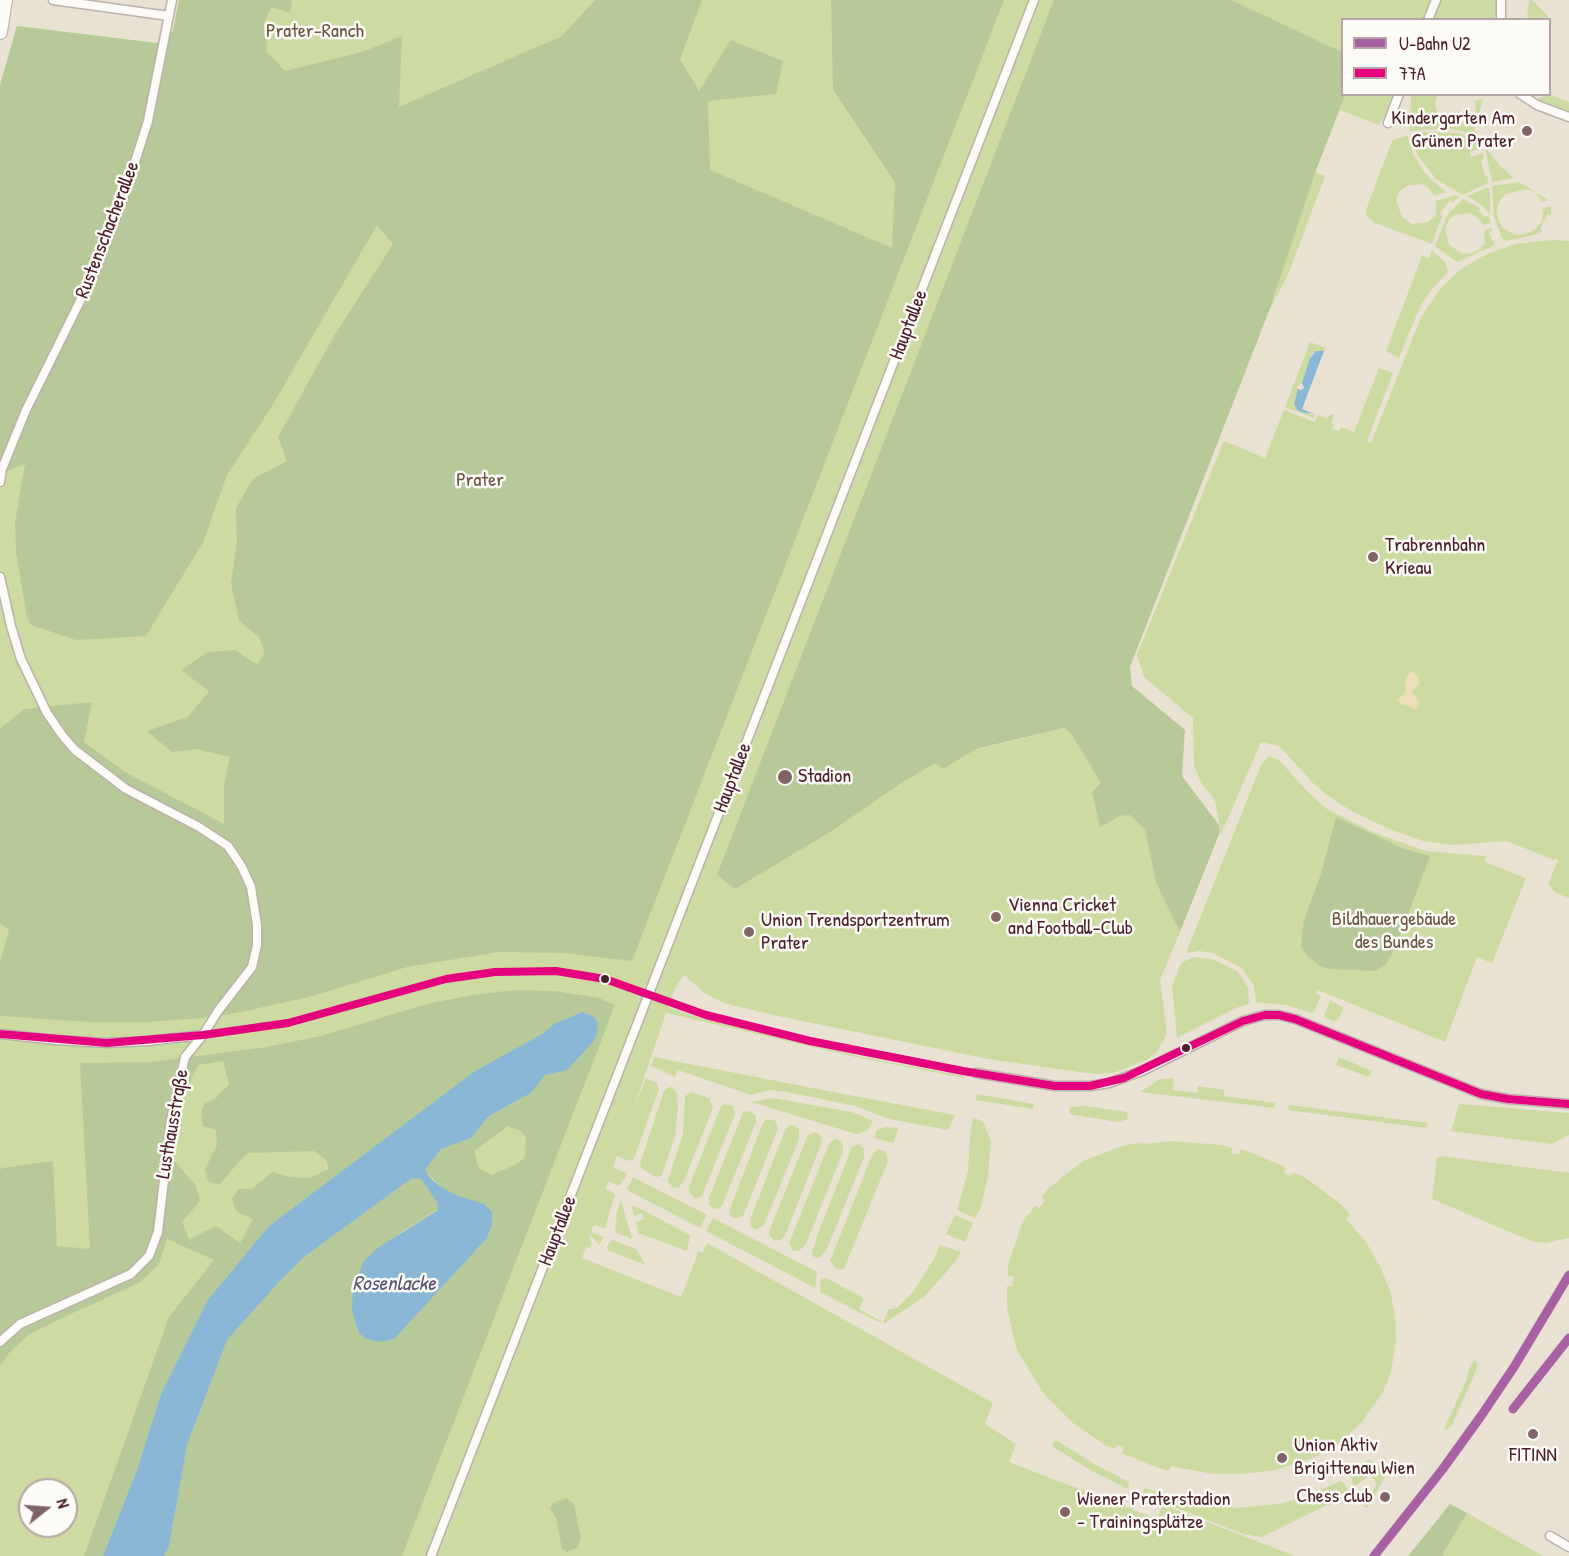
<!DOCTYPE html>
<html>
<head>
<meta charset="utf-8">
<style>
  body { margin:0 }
  #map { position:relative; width:1569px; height:1556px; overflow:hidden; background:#e9e2d3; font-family:"Patrick Hand",sans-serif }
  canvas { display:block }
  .legend { position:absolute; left:1341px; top:18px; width:210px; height:78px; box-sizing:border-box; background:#fdfcf7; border:2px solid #b5a4a5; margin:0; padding:8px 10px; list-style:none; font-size:18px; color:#4a1f2b }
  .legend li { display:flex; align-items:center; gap:12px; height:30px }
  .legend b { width:30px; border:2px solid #b5a4a5 }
  .north { position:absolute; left:18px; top:1478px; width:60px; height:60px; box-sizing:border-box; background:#fdfcf7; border:2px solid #b5a4a5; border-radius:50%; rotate:73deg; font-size:16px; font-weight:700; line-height:24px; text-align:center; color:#4a1f2b }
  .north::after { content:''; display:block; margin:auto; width:21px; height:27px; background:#826366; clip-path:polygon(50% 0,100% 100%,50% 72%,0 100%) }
</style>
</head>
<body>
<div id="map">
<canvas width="1569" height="1556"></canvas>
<ul class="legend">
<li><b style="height:8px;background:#a862a4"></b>U-Bahn U2</li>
<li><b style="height:8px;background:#e5007d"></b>77A</li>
</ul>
<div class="north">N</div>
</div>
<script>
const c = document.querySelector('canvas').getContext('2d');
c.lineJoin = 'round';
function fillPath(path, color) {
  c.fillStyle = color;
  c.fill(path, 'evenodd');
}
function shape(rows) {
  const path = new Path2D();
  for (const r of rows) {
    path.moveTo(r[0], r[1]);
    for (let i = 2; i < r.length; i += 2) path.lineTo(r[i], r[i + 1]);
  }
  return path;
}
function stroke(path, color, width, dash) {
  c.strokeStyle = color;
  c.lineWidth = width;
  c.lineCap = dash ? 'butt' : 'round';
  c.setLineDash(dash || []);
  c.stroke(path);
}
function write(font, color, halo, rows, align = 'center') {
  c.font = font + ' "Patrick Hand",sans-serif';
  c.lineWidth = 5;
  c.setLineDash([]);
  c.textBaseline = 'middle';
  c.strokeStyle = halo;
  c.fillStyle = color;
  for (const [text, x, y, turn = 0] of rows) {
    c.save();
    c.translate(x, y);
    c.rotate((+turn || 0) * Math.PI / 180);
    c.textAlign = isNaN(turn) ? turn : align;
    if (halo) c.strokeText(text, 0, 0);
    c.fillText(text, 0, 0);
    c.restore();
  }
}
fillPath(shape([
  [179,0,1497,0,1496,19,1342,20,1342,94,1394,95,1387,112,1379,125,1340,110,1315,172,1325,176,1288,275,1269,311,979,749,1064,728,1072,735,1108,793,1145,830,1156,883,1180,932,1160,980,1167,1034,1157,1052,1148,1059,1114,1073,1093,1074,988,1059,778,1016,727,1004,706,994,684,975,674,990,668,1007,691,1015,863,1057,963,1076,964,1078,860,1058,666,1013,632,1113,646,1078,657,1083,659,1089,634,1159,629,1161,617,1156,613,1167,626,1173,627,1175,619,1186,608,1181,606,1189,615,1194,605,1229,596,1225,593,1226,591,1232,604,1237,599,1245,590,1234,589,1238,592,1242,590,1248,586,1247,582,1258,681,1297,699,1251,703,1253,707,1243,993,1403,985,1424,1016,1444,1009,1462,1157,1519,1163,1505,1295,1556,0,1556,0,85,17,26,156,43,173,31],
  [30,1490,66,1490,66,1526,30,1526],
  [1529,0,1532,0,1548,16,1548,19,1527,19],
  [1411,95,1437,95,1435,105,1439,116,1447,123,1455,124,1471,120,1476,112,1475,101,1483,99,1477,122,1474,122,1475,131,1477,131,1479,138,1462,131,1448,128,1410,131],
  [1549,95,1569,102,1569,112,1537,99],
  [1426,132,1459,133,1480,142,1481,148,1470,152,1471,157,1483,153,1484,159,1481,160,1485,177,1487,176,1488,183,1463,195,1436,179,1418,156,1410,135],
  [1407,135,1413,154,1422,169,1433,182,1447,192,1434,196,1428,187,1423,184,1407,186,1400,191,1396,200,1402,217,1412,224,1428,222,1436,215,1436,201,1455,195,1459,197,1452,203,1450,200,1442,211,1440,214,1442,216,1432,244,1373,222,1366,215,1366,210,1392,141],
  [1485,147,1502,168,1514,178,1492,182],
  [1519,182,1548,200,1542,202,1536,193,1526,189,1506,194,1500,200,1497,209,1498,219,1503,228,1515,235,1526,234,1535,229,1542,222,1543,208,1551,206,1551,215,1548,214,1540,229,1542,231,1538,234,1506,241,1502,238,1494,217,1492,186],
  [1489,187,1490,197,1490,213,1478,202,1467,196],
  [1463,199,1480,208,1479,211,1485,217,1488,215,1491,223,1483,225,1477,217,1469,213,1455,215,1449,220,1445,228,1449,245,1461,253,1468,254,1479,250,1485,243,1484,230,1492,228,1492,231,1489,233,1492,241,1494,240,1495,243,1493,246,1457,262,1435,246,1448,214],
  [1552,240,1569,241,1569,898,1556,893,1548,884,1558,860,1555,858,1554,860,1507,841,1452,845,1423,841,1392,830,1353,812,1327,795,1314,784,1279,746,1261,742,1221,834,1215,800,1201,783,1194,765,1193,718,1144,677,1137,655,1224,441,1265,458,1284,410,1315,422,1318,415,1327,419,1330,414,1334,415,1331,423,1334,424,1332,429,1339,431,1341,427,1354,432,1379,368,1393,373,1367,441,1371,443,1421,317,1440,289,1461,269,1485,255,1515,244],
  [1432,250,1445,262,1448,272,1431,290,1420,307,1399,358,1386,351,1422,256,1429,258],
  [1310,342,1326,348,1324,351,1316,351,1311,355,1304,381,1297,387,1298,389,1294,404,1297,410,1315,414,1314,418,1285,407],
  [1268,757,1272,757,1278,759,1308,792,1327,809,1375,833,1425,851,1486,856,1485,862,1526,878,1492,963,1477,957,1445,1042,1318,990,1316,994,1321,996,1314,1012,1312,1013,1286,1005,1256,1002,1254,986,1242,968,1213,953,1199,951,1186,953,1261,765],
  [1193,957,1212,959,1237,971,1248,987,1249,1004,1236,1008,1177,1038,1172,986,1181,963],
  [1330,1000,1344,1008,1338,1020,1332,1021,1324,1017],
  [654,1057,838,1093,955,1115,948,1130,889,1119,855,1106,787,1092,770,1090,751,1095,678,1070,675,1077,651,1066],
  [1339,1057,1372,1071,1369,1077,1336,1065],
  [1174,1078,1173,1090,1197,1093,1198,1086,1224,1090,1224,1096,1275,1103,1275,1108,1140,1092,1160,1079],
  [672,1087,677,1094,678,1105,675,1137,662,1174,661,1176,656,1177,641,1168,640,1163,664,1091,667,1088],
  [692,1092,709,1098,713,1108,684,1181,679,1187,673,1188,668,1181,669,1177,683,1134,685,1096],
  [977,1094,1034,1104,1033,1109,976,1100],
  [773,1098,852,1112,873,1121,867,1131,856,1134,751,1102],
  [724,1104,733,1106,735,1114,702,1196,696,1199,689,1192,689,1187,721,1106],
  [1459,1104,1569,1113,1569,1135,1552,1144,1451,1131],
  [1289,1105,1428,1123,1428,1125,1426,1128,1288,1110],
  [1085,1106,1127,1112,1128,1119,1118,1122,1069,1114,1070,1107],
  [750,1111,756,1116,756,1122,722,1206,718,1209,713,1208,709,1204,709,1198,742,1115,744,1112],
  [973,1117,983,1122,991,1141,988,1176,981,1207,975,1218,957,1210,968,1171,970,1136],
  [767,1119,776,1121,778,1129,743,1216,736,1219,730,1216,729,1211,763,1123],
  [789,1125,796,1126,799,1130,799,1139,764,1225,757,1230,751,1227,750,1220,785,1130],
  [884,1127,899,1128,893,1143,876,1139,875,1137,876,1131],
  [816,1132,822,1137,821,1144,785,1236,781,1240,774,1240,769,1235,770,1229,808,1135],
  [835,1139,841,1140,843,1147,843,1152,806,1244,799,1251,793,1251,789,1243,829,1144],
  [1171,1141,1221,1145,1232,1148,1231,1153,1239,1155,1241,1149,1286,1167,1283,1172,1290,1176,1293,1173,1303,1176,1342,1205,1350,1215,1346,1219,1366,1242,1380,1266,1391,1294,1395,1317,1396,1341,1391,1372,1382,1394,1361,1423,1335,1446,1313,1458,1275,1470,1243,1474,1213,1474,1171,1466,1169,1471,1153,1466,1122,1453,1124,1448,1118,1445,1115,1449,1105,1445,1073,1423,1044,1394,1017,1350,1007,1308,1007,1286,1013,1286,1013,1277,1008,1276,1008,1265,1022,1224,1028,1214,1029,1215,1035,1205,1039,1208,1045,1201,1041,1198,1049,1188,1083,1161,1122,1146,1143,1142,1143,1144],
  [859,1144,864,1149,864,1157,827,1249,820,1258,816,1258,812,1255,813,1250,817,1236,852,1147],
  [879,1149,886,1152,888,1161,844,1269,837,1269,830,1261,873,1153],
  [1441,1156,1569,1173,1569,1238,1545,1243,1531,1241,1432,1199,1437,1157,1440,1157],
  [633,1177,707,1215,700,1228,627,1190],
  [621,1200,632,1239,615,1232,617,1213],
  [633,1205,690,1235,687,1251,638,1233,636,1222,644,1219,642,1213,634,1216,632,1208],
  [955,1215,973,1223,965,1242,946,1234],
  [713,1218,817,1272,815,1288,706,1231],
  [612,1240,636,1249,646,1265,609,1251,607,1247],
  [940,1245,961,1252,955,1262,925,1296,885,1323,876,1321,820,1292,821,1279,826,1278,864,1298,859,1309,883,1322,888,1312,887,1310,897,1308,914,1291,935,1257],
  [1475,1360,1478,1364,1475,1373,1452,1425,1446,1430,1445,1427,1468,1376,1470,1366],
  [1056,1440,1096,1465,1129,1482,1128,1489,1092,1471,1053,1447,1052,1444],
  [1369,1460,1395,1474,1388,1471,1367,1508,1362,1505,1368,1501,1377,1483,1370,1475,1354,1487,1350,1474],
  [1341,1481,1345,1484,1348,1490,1331,1502,1330,1506,1327,1505,1262,1537,1243,1534,1161,1502,1151,1502,1147,1498,1152,1496,1152,1493,1151,1491,1145,1494,1143,1491,1145,1488,1185,1501,1237,1508,1278,1504,1302,1498],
  [1467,1513,1543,1556,1442,1556]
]), '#cddaa2');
fillPath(shape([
  [179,0,292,0,290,13,272,7,263,24,268,35,266,51,285,71,362,52,402,36,399,107,562,36,595,0,702,0,680,59,699,91,731,40,783,61,776,94,708,101,710,170,892,248,895,182,833,90,831,0,1004,0,632,961,564,953,499,952,407,967,309,997,236,1013,203,1018,147,1022,90,1022,0,1016,0,962,9,930,0,923,0,729,24,709,92,702,84,742,125,772,224,824,224,786,230,757,196,749,172,752,147,731,188,717,209,691,181,670,208,652,235,650,257,665,265,652,259,637,239,621,231,583,237,543,236,508,253,479,287,461,278,437,334,336,393,244,377,225,272,406,227,475,203,542,146,636,76,640,31,625,27,617,16,552,15,523,25,464,0,474,0,85,17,26,156,43,173,31],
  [1054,0,1231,0,1342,52,1342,94,1345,95,1315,173,1269,311,1130,667,1132,686,1185,730,1182,776,1219,825,1220,832,1180,932,1156,883,1145,830,1130,815,1120,816,1100,827,1092,792,1101,783,1072,735,1064,728,976,749,943,769,935,763,900,784,830,832,735,889,717,875],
  [1336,817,1402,848,1430,856,1395,949,1385,965,1375,971,1331,969,1321,967,1307,956,1301,946,1304,920,1321,874],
  [514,990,555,991,599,998,615,1005,402,1556,164,1556,169,1546,187,1445,227,1340,280,1281,304,1257,412,1178,421,1178,426,1185,437,1202,438,1209,401,1232,364,1261,484,1204,456,1195,440,1186,425,1170,441,1149,471,1138,489,1116,531,1093,545,1075,567,1069,554,1024,542,1034,475,1071,269,1226,207,1301,161,1394,138,1467,103,1556,84,1556,169,1317,214,1260,167,1239,159,1264,139,1283,75,1312,28,1335,9,1353,0,1366,0,1170,2,1168,53,1161,57,1246,90,1249,80,1063,153,1062,266,1047,321,1036,427,1004,472,995],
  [223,1061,229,1084,216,1098,204,1104,201,1114,203,1126,216,1130,217,1145,205,1169,208,1181,219,1185,247,1153,314,1151,326,1160,329,1169,310,1178,290,1177,272,1172,252,1189,238,1189,232,1199,236,1211,253,1219,240,1243,216,1226,189,1239,182,1222,200,1201,196,1186,172,1158,185,1093,198,1065],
  [508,1126,522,1132,526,1138,525,1158,515,1165,491,1175,479,1168,474,1151],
  [566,1498,574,1504,581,1539,577,1548,567,1552,562,1549,556,1518,550,1509,553,1503],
  [1450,1504,1467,1513,1442,1556,1408,1556]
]), '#b8c999');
fillPath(shape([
  [1410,672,1414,672,1419,678,1419,684,1412,692,1420,704,1414,710,1410,706,1400,704,1398,699,1405,693,1406,678]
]), '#ecdeb6');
fillPath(shape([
  [1316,351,1324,351,1302,409,1312,413,1305,413,1297,410,1294,404,1298,389,1301,390,1304,388,1302,383,1310,358],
  [582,1012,593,1016,598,1023,597,1034,593,1042,567,1070,545,1075,531,1093,489,1116,471,1138,441,1149,425,1170,431,1179,440,1186,456,1195,484,1204,492,1212,492,1225,486,1239,394,1339,379,1342,367,1339,359,1333,352,1311,353,1287,364,1261,379,1247,438,1210,437,1202,421,1179,412,1178,304,1257,280,1281,227,1340,187,1445,169,1546,164,1556,103,1556,138,1467,161,1394,207,1301,269,1226,475,1071,542,1034,554,1024]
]), '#8ab7d5');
const street = shape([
  [53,0,169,16],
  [1428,20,1436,0],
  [1501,20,1501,0],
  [1520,94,1537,105,1569,117],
  [1388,123,1399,94],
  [0,482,2,469,26,410,97,267,126,190,148,121,172,0],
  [0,577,11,626,21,659,47,713,62,735,75,750,126,789,199,827,228,846,242,867,251,887,257,925,257,945,252,967,218,1011,203,1035,185,1057,171,1120,158,1232,149,1256,131,1274,20,1324,0,1342],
  [0,1034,56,1040,107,1043,147,1041,203,1035],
  [976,1073,1055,1086,1090,1086,1109,1083,1142,1071,1243,1021,1265,1015,1279,1015,1295,1019,1481,1094,1508,1099,1569,1104],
  [1550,1536,1569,1547],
  [431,1556,1034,0]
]);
const primary = shape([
  [0,32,5,0]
]);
stroke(street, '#bab1a9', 11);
stroke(primary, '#bab1a9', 16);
stroke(street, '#fcfbf8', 8);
stroke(primary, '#fcfbf8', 14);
stroke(shape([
  [0,1032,58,1039,106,1041,181,1037,287,1022,449,977,508,970,549,969,605,977,706,1014,817,1040,945,1066,1059,1084,1091,1083,1128,1075,1239,1020,1254,1014,1275,1013,1297,1018,1476,1090,1503,1096,1569,1101]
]), '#b9b3b3', 1.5);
stroke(shape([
  [0,1034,107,1043,203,1035,288,1023,446,979,495,972,556,971,605,979,706,1015,810,1041,963,1071,1055,1086,1090,1086,1124,1078,1243,1021,1265,1015,1279,1015,1295,1019,1481,1094,1508,1099,1569,1104]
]), '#e5007d', 8);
stroke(shape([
  [1513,1409,1569,1338],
  [1374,1556,1442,1470,1481,1416,1514,1367,1569,1275]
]), '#a862a4', 9);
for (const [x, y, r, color] of [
  [1527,131,6,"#826366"],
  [1373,557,6,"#826366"],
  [785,777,8,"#826366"],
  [996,917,6,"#826366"],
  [749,932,6,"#826366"],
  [605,979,5,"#4a1f2b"],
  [1186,1048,5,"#4a1f2b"],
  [1533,1434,6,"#826366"],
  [1282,1458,6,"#826366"],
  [1385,1497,6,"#826366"],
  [1065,1512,6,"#826366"]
]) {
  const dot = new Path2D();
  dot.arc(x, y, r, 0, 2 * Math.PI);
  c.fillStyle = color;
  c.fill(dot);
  stroke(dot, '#fdfcf7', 2);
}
write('20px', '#6a5543', '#fdfcf7', [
  ["Prater-Ranch",315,32],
  ["Prater",480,481],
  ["Bildhauergebäude",1394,920],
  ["des Bundes",1394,943]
]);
write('20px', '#4a1f2b', '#fdfcf7', [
  ["Kindergarten Am",1515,119,"right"],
  ["Grünen Prater",1515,142,"right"],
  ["Trabrennbahn",1385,546],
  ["Krieau",1385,569],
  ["Stadion",798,777],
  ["Vienna Cricket",1008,906],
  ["and Football-Club",1008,929],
  ["Union Trendsportzentrum",761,921],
  ["Prater",761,944],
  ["Union Aktiv",1294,1446],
  ["Brigittenau Wien",1294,1469],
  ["FITINN",1533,1456,"center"],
  ["Chess club",1373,1497,"right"],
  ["Wiener Praterstadion",1077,1500],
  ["- Trainingsplätze",1077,1523]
], 'left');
write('20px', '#4a1f2b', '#fdfcf7', [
  ["Rustenschacherallee",108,230,-69],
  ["Hauptallee",909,325,-69],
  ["Hauptallee",733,778,-69],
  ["Lusthausstraße",173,1124,-80],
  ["Hauptallee",558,1231,-69]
]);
write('italic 21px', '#54556f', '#fdfcf7', [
  ["Rosenlacke",394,1284]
]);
</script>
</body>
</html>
